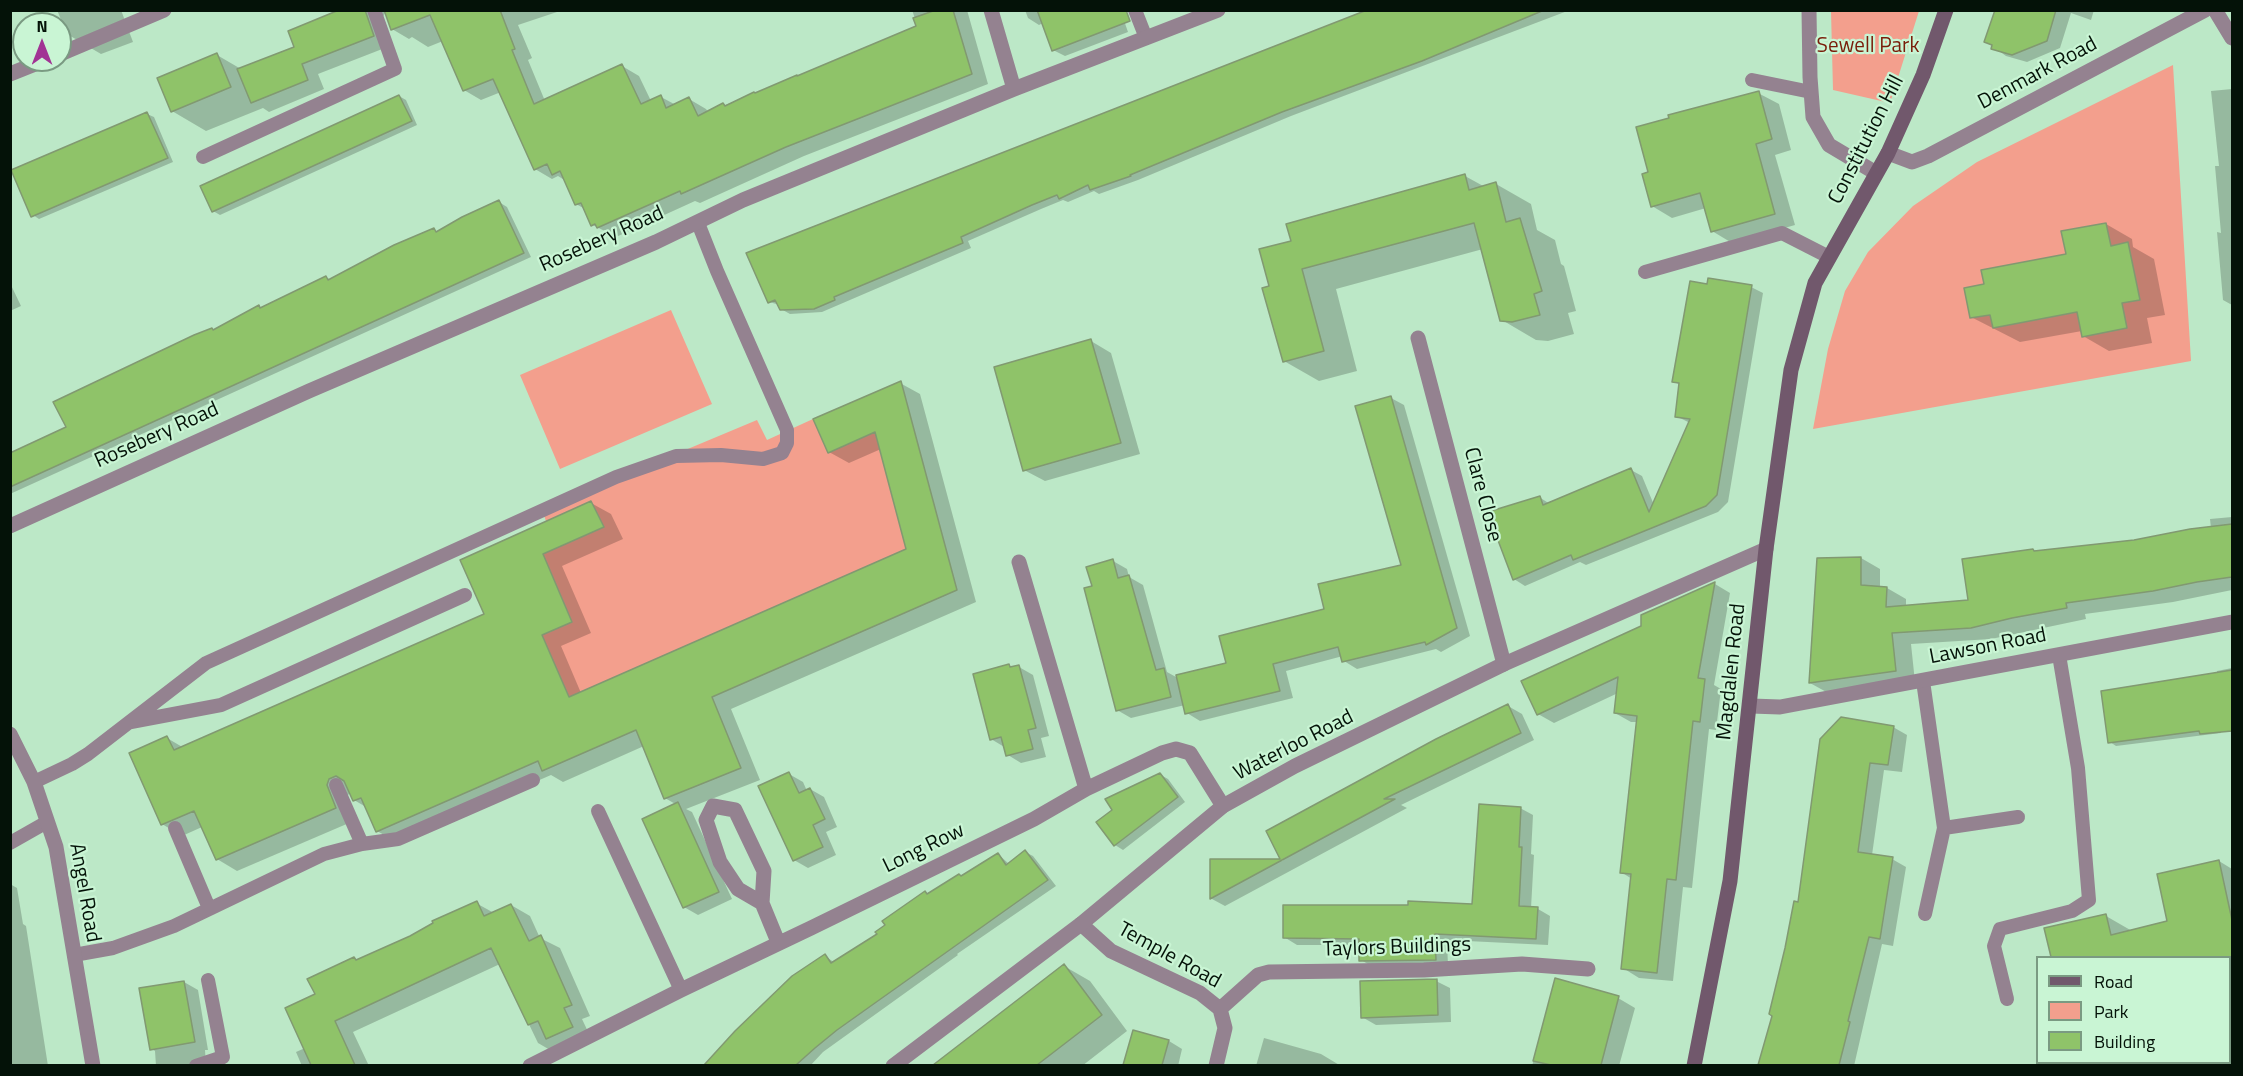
<!DOCTYPE html>
<html>
<head>
<meta charset="utf-8">
<style>
  body { margin:0 }
  #map { position:relative; width:2243px; height:1076px; overflow:hidden; background:#bce8c7; font-family:"Titillium Web",sans-serif }
  canvas { display:block }
  .frame { position:absolute; inset:0; border:12px solid #041208; pointer-events:none }
  .legend { position:absolute; left:2036px; top:956px; width:195px; height:108px; box-sizing:border-box; background:#c9f5d4; border:2px solid #7a9a82; margin:0; padding:8px 10px; list-style:none; font-size:18px; color:#041208 }
  .legend li { display:flex; align-items:center; gap:12px; height:30px }
  .legend b { width:30px; border:2px solid #7a9a82 }
  .north { position:absolute; left:12px; top:12px; width:60px; height:60px; box-sizing:border-box; background:#c9f5d4; border:2px solid #7a9a82; border-radius:50%; rotate:0deg; font-size:16px; font-weight:700; line-height:24px; text-align:center; color:#041208 }
  .north::after { content:''; display:block; margin:auto; width:21px; height:27px; background:#a13494; clip-path:polygon(50% 0,100% 100%,50% 72%,0 100%) }
</style>
</head>
<body>
<div id="map">
<canvas width="2243" height="1076"></canvas>
<div class="frame"></div>
<ul class="legend">
<li><b style="height:8px;background:#71586c"></b>Road</li>
<li><b style="height:16px;background:#f39f8d"></b>Park</li>
<li><b style="height:16px;background:#8fc369"></b>Building</li>
</ul>
<div class="north">N</div>
</div>
<script>
const c = document.querySelector('canvas').getContext('2d');
c.lineJoin = 'round';
function fillPath(path, color) {
  c.fillStyle = color;
  c.fill(path, 'evenodd');
}
function shape(rows) {
  const path = new Path2D();
  for (const r of rows) {
    path.moveTo(r[0], r[1]);
    for (let i = 2; i < r.length; i += 2) path.lineTo(r[i], r[i + 1]);
  }
  return path;
}
function stroke(path, color, width, dash) {
  c.strokeStyle = color;
  c.lineWidth = width;
  c.lineCap = dash ? 'butt' : 'round';
  c.setLineDash(dash || []);
  c.stroke(path);
}
function write(font, color, halo, rows, align = 'center') {
  c.font = font + ' "Titillium Web",sans-serif';
  c.lineWidth = 4.5;
  c.setLineDash([]);
  c.textBaseline = 'middle';
  c.strokeStyle = halo;
  c.fillStyle = color;
  for (const [text, x, y, turn = 0] of rows) {
    c.save();
    c.translate(x, y);
    c.rotate((+turn || 0) * Math.PI / 180);
    c.textAlign = isNaN(turn) ? turn : align;
    if (halo) c.strokeText(text, 0, 0);
    c.fillText(text, 0, 0);
    c.restore();
  }
}
fillPath(shape([
  [1831,11,1919,11,1890,103,1833,90],
  [2173,65,2191,361,1813,429,1828,349,1845,291,1868,252,1913,206,1977,162],
  [671,310,712,404,560,469,520,375],
  [813,419,828,453,875,432,906,549,569,697,542,635,572,622,556,584,504,571,604,527,591,501,546,521,542,510,757,420,767,440]
]), '#f39f8d');
fillPath(shape([
  [57,10,121,10,133,42,101,54,67,34],
  [343,10,563,10,518,25,532,58,528,60,545,101,622,66,639,76,651,101,661,97,676,105,689,99,706,109,708,112,918,27,912,10,967,10,988,84,804,156,700,203,695,201,616,237,593,225,585,209,576,204,566,181,558,176,552,179,535,169,501,92,481,100,464,90,443,41,428,47,412,37,409,39,392,29,386,11,382,19,390,46,318,74,324,89,269,112,263,108,206,131,172,111,217,55,241,69,296,48],
  [1025,10,1126,10,1121,12,1128,32,1065,56,1053,50,1043,23,1039,25,1028,18],
  [1368,10,1570,10,1291,116,1138,180,1099,194,1094,191,1068,202,1063,200,1041,209,968,241,971,248,822,312,790,314,781,309,780,305,769,302],
  [1996,10,2094,10,2091,20,2071,13,2060,48,2027,62,2006,56,1985,41],
  [2232,89,2232,305,2223,300,2217,232,2221,233,2215,166,2219,166,2211,91],
  [1758,93,1779,104,1791,150,1775,155,1795,225,1732,243,1712,231,1706,208,1672,218,1652,206,1650,173],
  [399,96,406,100,417,125,220,215,213,211],
  [147,114,154,117,173,162,39,219,33,215],
  [1465,176,1485,187,1496,184,1531,204,1537,230,1555,240,1561,264,1564,266,1576,311,1568,313,1574,334,1548,341,1536,340,1502,320,1483,249,1336,289,1357,371,1319,381,1284,361,1271,288,1293,242],
  [499,202,507,207,531,257,10,494,10,455,68,428,212,329,215,331,259,307,262,308,326,277,331,280,433,230,438,232],
  [2106,224,2132,239,2133,247,2154,259,2165,315,2147,318,2152,343,2109,351,2083,336,2082,331,2020,342,1971,317,1986,285,2068,255],
  [10,283,21,306,10,311],
  [1707,286,1751,287,1763,293,1728,502,1718,512,1586,565,1580,562,1525,586,1514,579,1539,497,1550,504,1631,470,1642,476,1654,505,1690,423,1676,416,1680,385,1674,381],
  [1091,341,1111,353,1140,454,1045,481,1024,470],
  [900,383,920,394,976,602,731,709,760,780,686,809,692,812,732,899,698,915,684,907,677,805,665,798,644,746,563,782,551,775,397,842,377,831,366,807,354,800,350,792,347,797,356,820,237,871,217,859,202,827,182,836,162,824,167,738,184,748,486,614,591,503,611,514,623,539,562,566,591,633,561,646,581,693,908,550,881,449,849,463,829,452],
  [1391,398,1404,405,1470,636,1441,652,1436,649,1357,669,1344,661,1343,656,1286,671,1293,698,1200,721,1187,713,1185,705,1131,718,1117,710,1093,587,1113,561,1127,569,1129,577,1143,585,1167,672,1176,677,1228,664,1403,566],
  [2232,517,2232,590,2173,602,2085,614,2086,619,1991,639,1911,644,1915,682,1830,694,1810,683,1819,559,1861,558,1880,569,1880,588,1887,588,1906,599,1906,607,1969,602,2033,550,2036,552,2134,542,2211,528,2210,519],
  [1715,584,1730,593,1714,685,1721,689,1716,730,1709,729,1692,888,1683,887,1673,981,1639,978,1623,968,1632,879,1621,872,1638,722,1631,722,1615,713,1618,693,1554,723,1538,714,1642,627],
  [1009,666,1013,668,1019,667,1033,675,1049,736,1041,738,1046,757,1021,763,1008,755,1006,748,991,739],
  [2232,668,2232,727,2220,729,2221,733,2116,746,2110,742,2217,674,2217,671],
  [1508,706,1522,714,1534,740,1401,805,1407,808,1225,906,1212,899,1212,861,1283,861,1268,832],
  [1893,727,1907,735,1902,772,1884,770,1872,855,1892,859,1906,867,1893,946,1882,944,1854,1066,1761,1066,1799,903,1821,740],
  [789,774,803,782,807,791,810,789,824,797,837,827,826,832,836,855,808,868,794,860],
  [1159,774,1168,779,1185,802,1123,850,1115,845],
  [1520,808,1533,815,1531,854,1534,855,1531,908,1538,909,1550,916,1548,945,1447,940,1448,966,1373,967,1361,960,1360,945,1297,945,1284,937,1473,906],
  [1025,852,1033,856,1056,886,957,954,958,955,823,1052,810,1066,704,1066,716,1053,825,956,835,963,879,934,925,893,928,894,962,877,998,854,1009,864],
  [2219,861,2232,869,2232,981,2230,981,2230,958,2052,958,2046,929,2106,916,2132,931,2169,922],
  [10,884,17,888,23,924,26,926,48,1066,10,1066],
  [476,903,494,913,511,905,530,916,540,938,560,948,590,1016,582,1019,591,1038,557,1054,538,1043,500,964,353,1032,369,1066,302,1066,296,1052,305,1048,317,995,358,961,410,937],
  [1064,966,1090,981,1127,1031,1082,1066,936,1066],
  [1556,980,1618,998,1635,1008,1619,1066,1532,1066],
  [1436,981,1450,988,1451,1022,1376,1025,1362,1017],
  [184,982,198,990,208,1050,205,1050,206,1065,156,1066,155,1051,152,1049],
  [1134,1032,1169,1041,1182,1049,1178,1066,1125,1066],
  [1264,1038,1321,1054,1341,1066,1256,1066],
  [2077,1062,2186,1062,2173,1066,2077,1066]
]), '#0003');
const building = shape([
  [339,10,365,10,374,36,302,64,308,80,251,103,237,69,294,47,288,31,339,10],
  [384,10,500,10,515,49,512,50,534,104,622,64,641,104,661,95,666,108,689,97,698,116,723,103,725,106,754,92,755,93,797,75,797,76,916,26,913,18,936,10,953,10,972,74,786,147,681,194,680,191,597,228,595,224,591,226,581,203,575,205,560,171,552,175,547,164,534,170,493,79,463,91,430,15,391,30,384,10],
  [1037,10,1126,10,1130,21,1052,51,1037,10],
  [1367,10,1542,11,1422,61,1282,112,1130,175,1131,176,1090,190,1088,185,1059,199,1057,195,1032,205,961,237,963,243,834,297,835,300,814,309,780,310,775,300,768,303,746,253,1367,10],
  [1995,10,2056,10,2047,41,2012,55,1991,49,1992,45,1984,42,1995,10],
  [217,53,231,87,171,112,157,78,217,53],
  [1759,91,1772,139,1756,144,1775,214,1711,232,1700,193,1651,207,1642,174,1648,172,1636,127,1669,118,1668,115,1759,91],
  [399,95,412,121,212,212,200,186,399,95],
  [147,112,168,158,31,217,11,170,147,112],
  [1465,174,1469,190,1496,182,1506,222,1520,218,1542,291,1534,294,1540,315,1512,322,1500,321,1474,223,1302,269,1324,351,1283,362,1262,288,1269,286,1259,249,1291,241,1286,224,1465,174],
  [499,200,524,253,10,487,10,453,66,427,53,402,194,335,212,328,213,330,259,305,260,308,326,276,328,280,394,245,434,228,436,232,462,217,499,200],
  [2106,223,2111,246,2128,242,2140,300,2122,303,2127,328,2082,337,2077,312,1993,328,1990,315,1970,318,1964,288,1984,284,1981,270,2066,254,2061,231,2106,223],
  [1708,278,1752,285,1717,495,1706,506,1573,560,1571,555,1513,580,1496,535,1498,532,1491,511,1540,496,1543,505,1631,468,1649,512,1690,419,1675,417,1679,383,1672,382,1690,281,1707,284,1708,278],
  [1091,339,1121,443,1023,471,994,367,1091,339],
  [901,381,957,590,712,697,741,768,664,799,636,730,542,771,538,761,376,832,361,798,353,801,344,781,336,776,329,779,327,785,336,808,216,860,194,811,161,825,129,753,167,736,174,750,484,614,460,560,591,501,604,527,543,554,572,622,542,635,569,697,906,549,875,432,828,453,813,419,901,381],
  [1391,396,1457,628,1426,645,1425,642,1342,662,1338,647,1273,664,1280,691,1185,714,1176,675,1226,663,1219,636,1324,609,1318,584,1401,565,1355,406,1391,396],
  [2232,524,2232,577,2197,582,2153,591,2066,603,2067,608,2012,618,1971,628,1892,633,1896,671,1809,683,1817,558,1861,557,1861,585,1887,587,1886,607,1968,600,1962,559,2033,549,2034,551,2134,540,2190,529,2232,524],
  [1113,559,1118,578,1129,575,1156,670,1164,668,1171,697,1116,711,1084,588,1092,586,1086,567,1113,559],
  [1715,582,1698,678,1705,679,1700,722,1693,721,1676,880,1667,879,1657,973,1621,969,1631,874,1620,873,1637,716,1614,713,1618,677,1537,715,1521,681,1641,626,1641,615,1715,582],
  [1009,664,1010,667,1019,665,1036,728,1028,730,1033,749,1006,756,1001,737,990,740,973,674,1009,664],
  [2232,670,2232,731,2200,734,2199,731,2108,743,2101,691,2232,670],
  [1508,704,1521,733,1384,799,1395,799,1210,899,1210,859,1280,859,1266,831,1436,739,1508,704],
  [1841,717,1894,726,1888,765,1870,763,1858,852,1893,857,1880,939,1869,937,1848,1021,1850,1022,1839,1065,1758,1065,1772,1016,1769,1014,1785,948,1794,901,1798,902,1820,739,1841,717],
  [789,772,799,793,810,788,825,819,813,825,823,847,793,861,758,786,789,772],
  [1160,773,1178,797,1114,846,1096,822,1112,810,1105,799,1160,773],
  [678,802,719,892,683,908,642,819,678,802],
  [1479,804,1521,807,1519,847,1522,847,1519,906,1538,907,1536,939,1435,934,1436,960,1359,961,1359,939,1283,938,1283,905,1408,905,1408,901,1472,904,1479,804],
  [1025,850,1048,880,837,1030,815,1048,796,1065,704,1065,735,1031,792,976,825,954,831,963,877,934,875,932,885,925,882,921,925,891,927,894,959,874,961,876,998,853,1006,865,1025,850],
  [2219,860,2232,920,2232,957,2051,957,2044,928,2106,914,2111,935,2167,921,2157,874,2219,860],
  [477,901,484,916,511,904,529,941,541,935,572,1005,564,1008,573,1027,546,1039,538,1021,528,1025,491,948,335,1021,355,1065,311,1065,285,1008,315,994,307,979,354,957,356,960,410,936,433,923,432,921,477,901],
  [1064,964,1102,1015,1037,1065,933,1065,1064,964],
  [1555,978,1619,996,1601,1065,1551,1065,1533,1061,1555,978],
  [1437,979,1438,1015,1361,1018,1360,981,1437,979],
  [184,981,195,1042,150,1050,139,988,184,981],
  [1133,1030,1169,1040,1162,1065,1123,1065,1133,1030]
]);
fillPath(building, '#8fc369');
stroke(building, '#819971', 1.5);
stroke(shape([
  [1135,10,1146,38],
  [1752,80,1811,92],
  [203,157,395,69,374,10],
  [1645,272,1782,233,1829,257],
  [1923,681,1944,828,1925,914],
  [131,722,221,705,465,595],
  [34,782,72,764,88,754,206,663,616,477,676,456,721,455,763,459,782,453,787,443,787,430,717,271,698,223],
  [336,785,362,844],
  [598,811,681,990],
  [175,828,209,908],
  [1944,828,2018,817],
  [10,843,47,822],
  [74,955,113,948,174,926,324,854,362,844,398,839,533,780],
  [2007,999,1994,946,2000,929,2072,911,2089,900,2078,768,2059,655],
  [196,1066,223,1057,208,980]
]), '#948290', 14);
stroke(shape([
  [991,10,1014,89],
  [1809,10,1810,77,1813,117,1829,145,1876,173],
  [2215,10,2232,38],
  [60,54,164,10],
  [10,74,45,60],
  [1418,338,1504,664],
  [10,526,309,391,656,242,743,200,1014,89,1218,10],
  [1019,562,1086,789],
  [1751,706,1780,707,2232,622],
  [762,903,738,889,720,862,706,820,713,806,735,810,764,871,762,903,778,942],
  [1081,924,1111,951,1200,993,1220,1009,1225,1028,1216,1066],
  [1220,1009,1258,975,1269,972,1424,970,1522,964,1588,969],
  [530,1066,681,990,811,928,1034,819,1086,789,1162,753,1176,749,1190,753,1223,806]
]), '#948290', 15);
stroke(shape([
  [1888,153,1912,162,1928,156,2205,10],
  [10,734,34,782,56,847,93,1066],
  [893,1066,1081,924,1223,806,1295,766,1504,664,1766,549]
]), '#948290', 15);
stroke(shape([
  [1694,1066,1730,881,1766,549,1791,370,1815,283,1888,153,1923,75,1946,10]
]), '#71586c', 15);
write('21px', '#791d0a', '#c9f5d4', [
  ["Sewell Park",1868,47]
]);
write('21px', '#041208', '#c9f5d4', [
  ["Denmark Road",2038,74,-28],
  ["Constitution Hill",1867,140,-63],
  ["Rosebery Road",602,240,-24],
  ["Rosebery Road",157,436,-24],
  ["Clare Close",1482,495,75],
  ["Lawson Road",1988,647,-11],
  ["Magdalen Road",1732,672,-84],
  ["Waterloo Road",1294,746,-27],
  ["Long Row",924,849,-26],
  ["Angel Road",84,893,80],
  ["Taylors Buildings",1397,948,-2],
  ["Temple Road",1169,956,29]
]);
</script>
</body>
</html>
